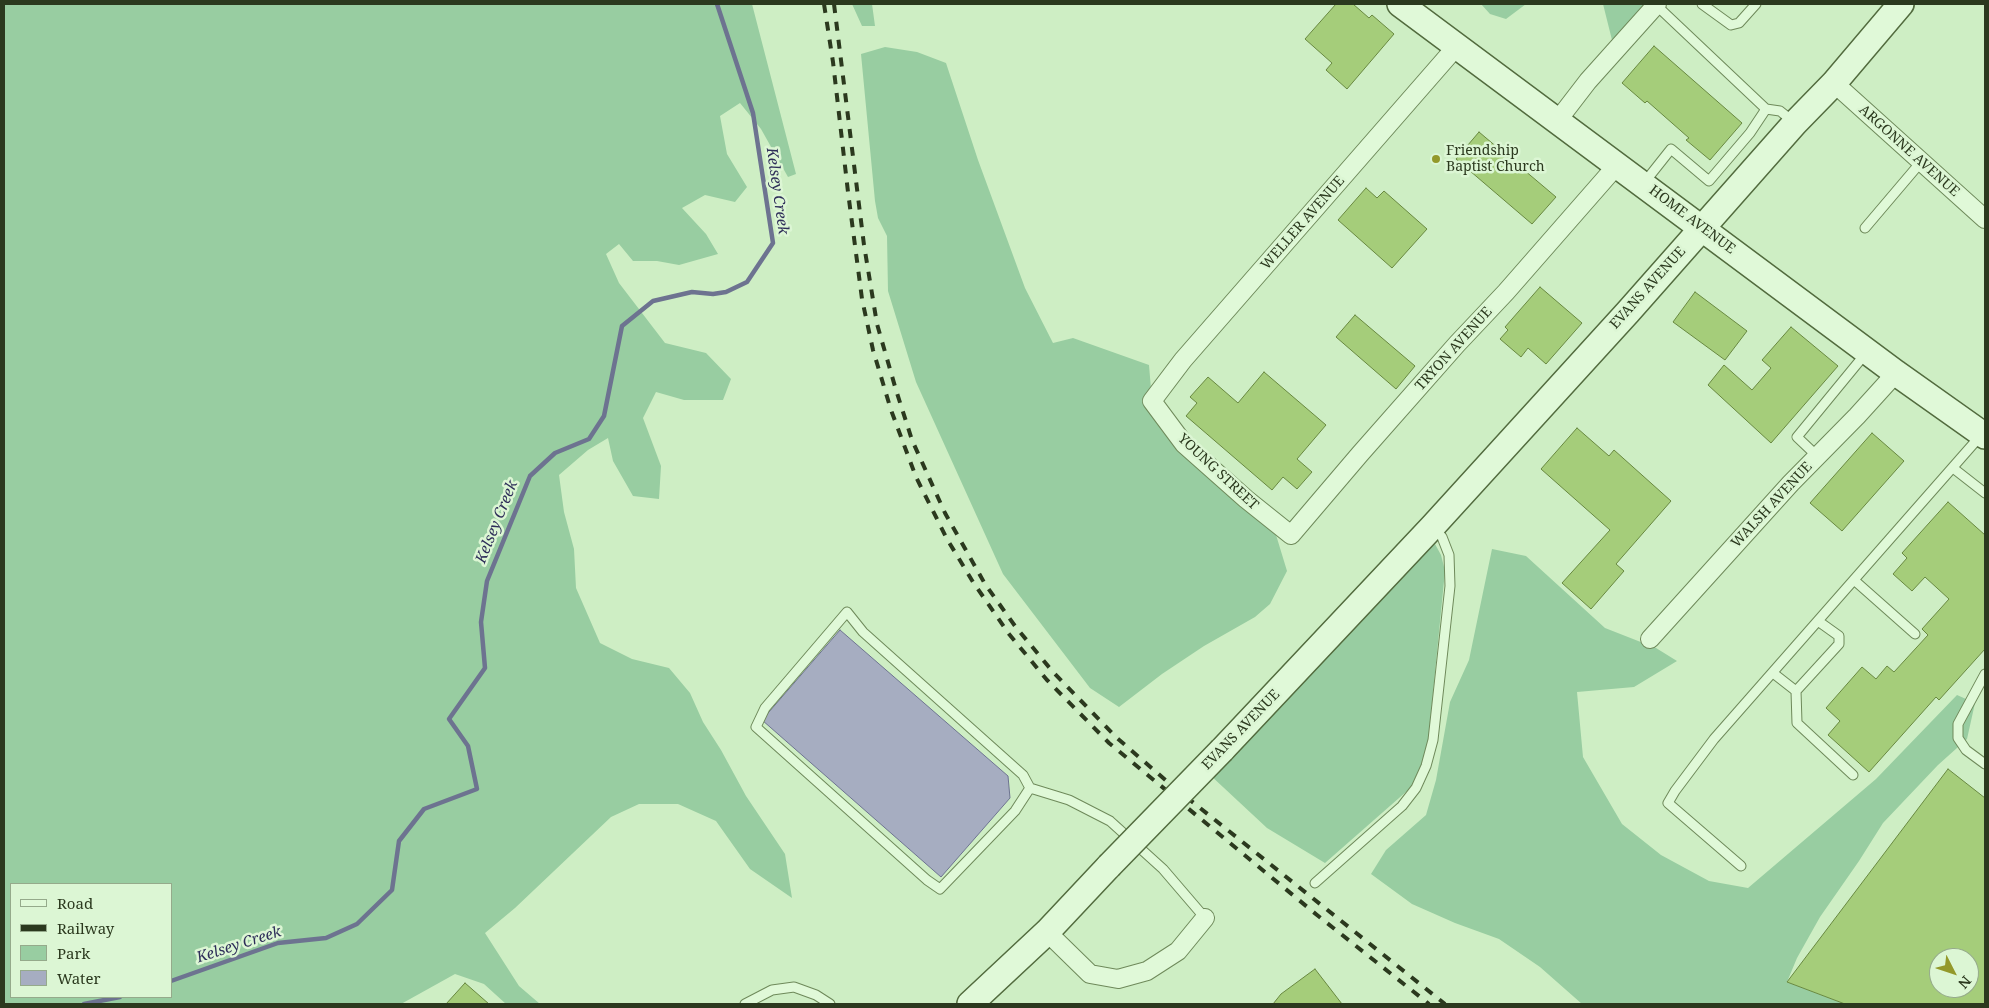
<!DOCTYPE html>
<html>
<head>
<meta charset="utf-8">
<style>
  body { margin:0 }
  #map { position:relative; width:1989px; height:1008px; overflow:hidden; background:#ceeec4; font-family:"Noto Serif",serif }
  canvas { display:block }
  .frame { position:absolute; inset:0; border:5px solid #2b391e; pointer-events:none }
  .legend { position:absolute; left:10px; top:883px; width:162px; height:115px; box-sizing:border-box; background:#dcf6d4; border:1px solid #95aa8b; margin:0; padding:6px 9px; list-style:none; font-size:15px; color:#2b391e }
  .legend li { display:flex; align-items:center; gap:10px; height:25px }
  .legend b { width:25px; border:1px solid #95aa8b }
  .north { position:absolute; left:1929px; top:948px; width:50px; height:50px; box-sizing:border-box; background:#dcf6d4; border:1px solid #95aa8b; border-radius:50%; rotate:131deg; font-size:14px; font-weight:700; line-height:20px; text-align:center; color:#2b391e }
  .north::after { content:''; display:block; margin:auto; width:18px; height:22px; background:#93992a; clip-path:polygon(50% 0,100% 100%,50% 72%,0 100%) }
</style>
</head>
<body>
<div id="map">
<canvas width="1989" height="1008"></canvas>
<div class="frame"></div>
<ul class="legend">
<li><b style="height:6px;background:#e0f9d8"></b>Road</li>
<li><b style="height:6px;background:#2b391e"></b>Railway</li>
<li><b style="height:14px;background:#98cda1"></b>Park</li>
<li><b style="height:14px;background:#a6adc1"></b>Water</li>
</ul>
<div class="north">N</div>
</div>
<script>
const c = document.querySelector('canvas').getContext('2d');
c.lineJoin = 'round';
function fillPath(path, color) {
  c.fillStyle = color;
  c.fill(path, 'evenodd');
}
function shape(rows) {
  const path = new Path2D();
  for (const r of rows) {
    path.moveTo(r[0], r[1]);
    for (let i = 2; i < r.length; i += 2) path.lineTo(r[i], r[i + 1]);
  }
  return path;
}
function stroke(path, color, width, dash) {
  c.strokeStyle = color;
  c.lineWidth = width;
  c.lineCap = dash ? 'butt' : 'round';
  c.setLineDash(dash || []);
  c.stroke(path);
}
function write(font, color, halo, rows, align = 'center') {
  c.font = font + ' "Noto Serif",serif';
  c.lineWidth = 5;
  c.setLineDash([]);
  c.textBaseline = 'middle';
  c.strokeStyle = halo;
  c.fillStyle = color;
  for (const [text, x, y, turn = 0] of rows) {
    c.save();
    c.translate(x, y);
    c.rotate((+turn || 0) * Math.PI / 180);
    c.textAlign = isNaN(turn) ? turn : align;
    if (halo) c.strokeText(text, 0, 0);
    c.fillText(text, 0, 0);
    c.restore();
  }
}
fillPath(shape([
  [4,4,752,4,796,174,788,177,761,129,740,103,720,116,727,154,747,187,735,202,705,195,682,208,706,234,718,254,679,265,657,261,633,261,619,244,606,254,619,283,665,343,706,353,731,379,723,400,684,400,656,392,643,418,661,466,659,499,633,496,613,461,608,438,588,450,559,475,564,512,574,549,576,588,600,643,632,659,669,668,690,693,703,722,721,750,746,796,785,854,792,898,750,869,716,821,678,804,639,804,611,817,515,908,485,933,519,986,540,1004,506,1004,484,984,455,974,401,1004,4,1004],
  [11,884,171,884,171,997,11,997],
  [852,4,872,4,875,26,862,26],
  [1481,4,1526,4,1506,19,1490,14],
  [1603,4,1648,4,1613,44],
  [885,47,917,52,946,63,978,160,1025,288,1053,343,1073,338,1149,365,1152,401,1162,431,1210,478,1273,525,1287,571,1270,604,1255,617,1204,646,1162,674,1119,707,1090,688,1003,574,916,382,888,291,887,236,878,218,875,201,861,54],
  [1435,544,1441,555,1445,571,1428,743,1415,784,1325,863,1267,828,1209,774,1382,595],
  [1492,549,1526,556,1605,628,1656,648,1677,661,1634,687,1577,692,1583,757,1622,824,1661,855,1709,881,1748,888,1876,779,1957,695,1975,703,1967,739,1938,765,1883,823,1859,861,1820,917,1797,958,1787,982,1845,1004,1582,1004,1540,967,1499,939,1455,923,1412,904,1371,874,1386,850,1426,815,1436,780,1450,702,1469,660]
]), '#98cda1');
const water = shape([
  [840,630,1008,776,1010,798,941,877,762,720,840,630]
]);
fillPath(water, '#a6adc1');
stroke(water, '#6d7390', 1);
stroke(shape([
  [171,981,278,943,326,938,357,924,392,890,399,841,424,809,477,789,468,746,449,719,485,668,481,622,487,581,530,476,555,453,589,439,604,416,622,326,653,301,692,292,713,294,726,292,747,282,773,243,753,113,717,4],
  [84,1004,120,997]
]), '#6d7390', 4.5);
const building = shape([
  [1336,4,1353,4,1369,18,1372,15,1394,34,1347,89,1326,70,1332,63,1305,39,1336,4],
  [1654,46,1742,123,1710,160,1686,140,1689,138,1647,101,1645,103,1622,83,1654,46],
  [1479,132,1556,197,1532,224,1456,159,1479,132],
  [1366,188,1377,198,1384,191,1427,229,1392,268,1338,220,1366,188],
  [1540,287,1582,323,1546,364,1528,348,1521,357,1500,339,1508,330,1505,327,1540,287],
  [1695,292,1747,331,1725,360,1673,322,1695,292],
  [1355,315,1415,366,1396,389,1336,337,1355,315],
  [1791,327,1838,366,1771,443,1708,385,1724,365,1752,390,1771,368,1762,360,1791,327],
  [1264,372,1326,425,1297,459,1312,472,1297,489,1283,477,1272,490,1186,416,1197,403,1190,397,1208,377,1238,403,1264,372],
  [1577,428,1609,456,1614,450,1671,501,1616,564,1624,571,1591,609,1562,583,1610,530,1541,469,1577,428],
  [1872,433,1904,461,1842,531,1810,503,1872,433],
  [1948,502,1985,535,1985,649,1939,700,1936,697,1869,772,1828,735,1840,721,1826,708,1862,667,1876,679,1887,666,1894,672,1928,635,1922,629,1949,599,1925,577,1912,591,1893,574,1907,558,1902,553,1948,502],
  [1948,769,1985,798,1985,1004,1845,1004,1787,982,1948,769],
  [1939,958,1969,958,1969,988,1939,988,1939,958],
  [1315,969,1342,1004,1273,1004,1281,994,1315,969],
  [465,983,489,1004,446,1004,465,983]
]);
fillPath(building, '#a5cd7a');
stroke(building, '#688840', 1);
const lane = shape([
  [1702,4,1731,25,1739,23,1756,4],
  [1656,5,1766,109,1780,111,1795,123],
  [1644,183,1671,149,1709,181,1750,133,1766,109],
  [1865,228,1921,162],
  [1817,456,1797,437,1866,353],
  [1953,468,1985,493],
  [1854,580,1915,634],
  [1773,673,1796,691,1797,723,1853,775],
  [1985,674,1958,724,1958,738,1966,750,1985,764],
  [1796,691,1839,644,1839,636,1818,621],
  [1030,788,1023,775,863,632,847,612,765,708,756,727,927,880,940,889,1015,811,1030,788,1069,800,1110,821,1163,869,1205,918],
  [1741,866,1668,803,1675,791,1714,739,1982,434],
  [1315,883,1402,806,1416,788,1426,766,1433,740,1450,586,1449,555,1442,537,1433,526],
  [745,1004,772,990,794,987,816,995,830,1004]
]);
const street = shape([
  [1456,47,1183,360,1152,401,1184,444,1246,499,1291,535,1360,454,1457,344,1506,292,1618,164],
  [1834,83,1985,219],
  [1558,120,1588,81,1657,4],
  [1650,639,1791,483,1857,416,1896,373],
  [1047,932,1090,974,1118,979,1147,971,1178,951,1205,918]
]);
const secondary = shape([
  [1400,4,1896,373,1985,436],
  [1222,750,1433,526,1628,312,1795,123,1834,83,1901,4],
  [970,1004,1047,932,1109,866]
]);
stroke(lane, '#6e895a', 11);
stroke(street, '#6e895a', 20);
stroke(secondary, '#526b3e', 28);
stroke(lane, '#e0f9d8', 9);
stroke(street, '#e0f9d8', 18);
stroke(secondary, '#e0f9d8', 25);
stroke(shape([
  [824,4,833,62,848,192,862,299,873,350,891,410,916,477,947,539,973,582,1009,634,1047,680,1109,743,1317,915,1429,1004],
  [834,4,864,245,877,324,896,390,912,440,945,513,985,584,1015,626,1053,672,1117,738,1170,784,1445,1004]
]), '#2b391e', 4, [9, 9]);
const secondaryBridge = shape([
  [1109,866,1222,750]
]);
stroke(secondaryBridge, '#526b3e', 28, []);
stroke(secondaryBridge, '#e0f9d8', 25);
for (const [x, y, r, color] of [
  [1436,159,5,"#93992a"]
]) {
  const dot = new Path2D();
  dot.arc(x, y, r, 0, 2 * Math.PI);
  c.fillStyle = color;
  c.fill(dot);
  stroke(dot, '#dcf6d4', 2);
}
write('14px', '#2b391e', '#dcf6d4', [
  ["Friendship",1446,151],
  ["Baptist Church",1446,167]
], 'left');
write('14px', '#2b391e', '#dcf6d4', [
  ["ARGONNE AVENUE",1909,151,42],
  ["HOME AVENUE",1692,220,37],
  ["WELLER AVENUE",1303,223,-49],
  ["EVANS AVENUE",1648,288,-48],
  ["TRYON AVENUE",1454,349,-48],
  ["YOUNG STREET",1218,472,43],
  ["WALSH AVENUE",1772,505,-47],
  ["EVANS AVENUE",1241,730,-46]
]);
write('italic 15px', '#2e2e59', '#dcf6d4', [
  ["Kelsey Creek",777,191,82],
  ["Kelsey Creek",497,522,-68],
  ["Kelsey Creek",239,945,-18]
]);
</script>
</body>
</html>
